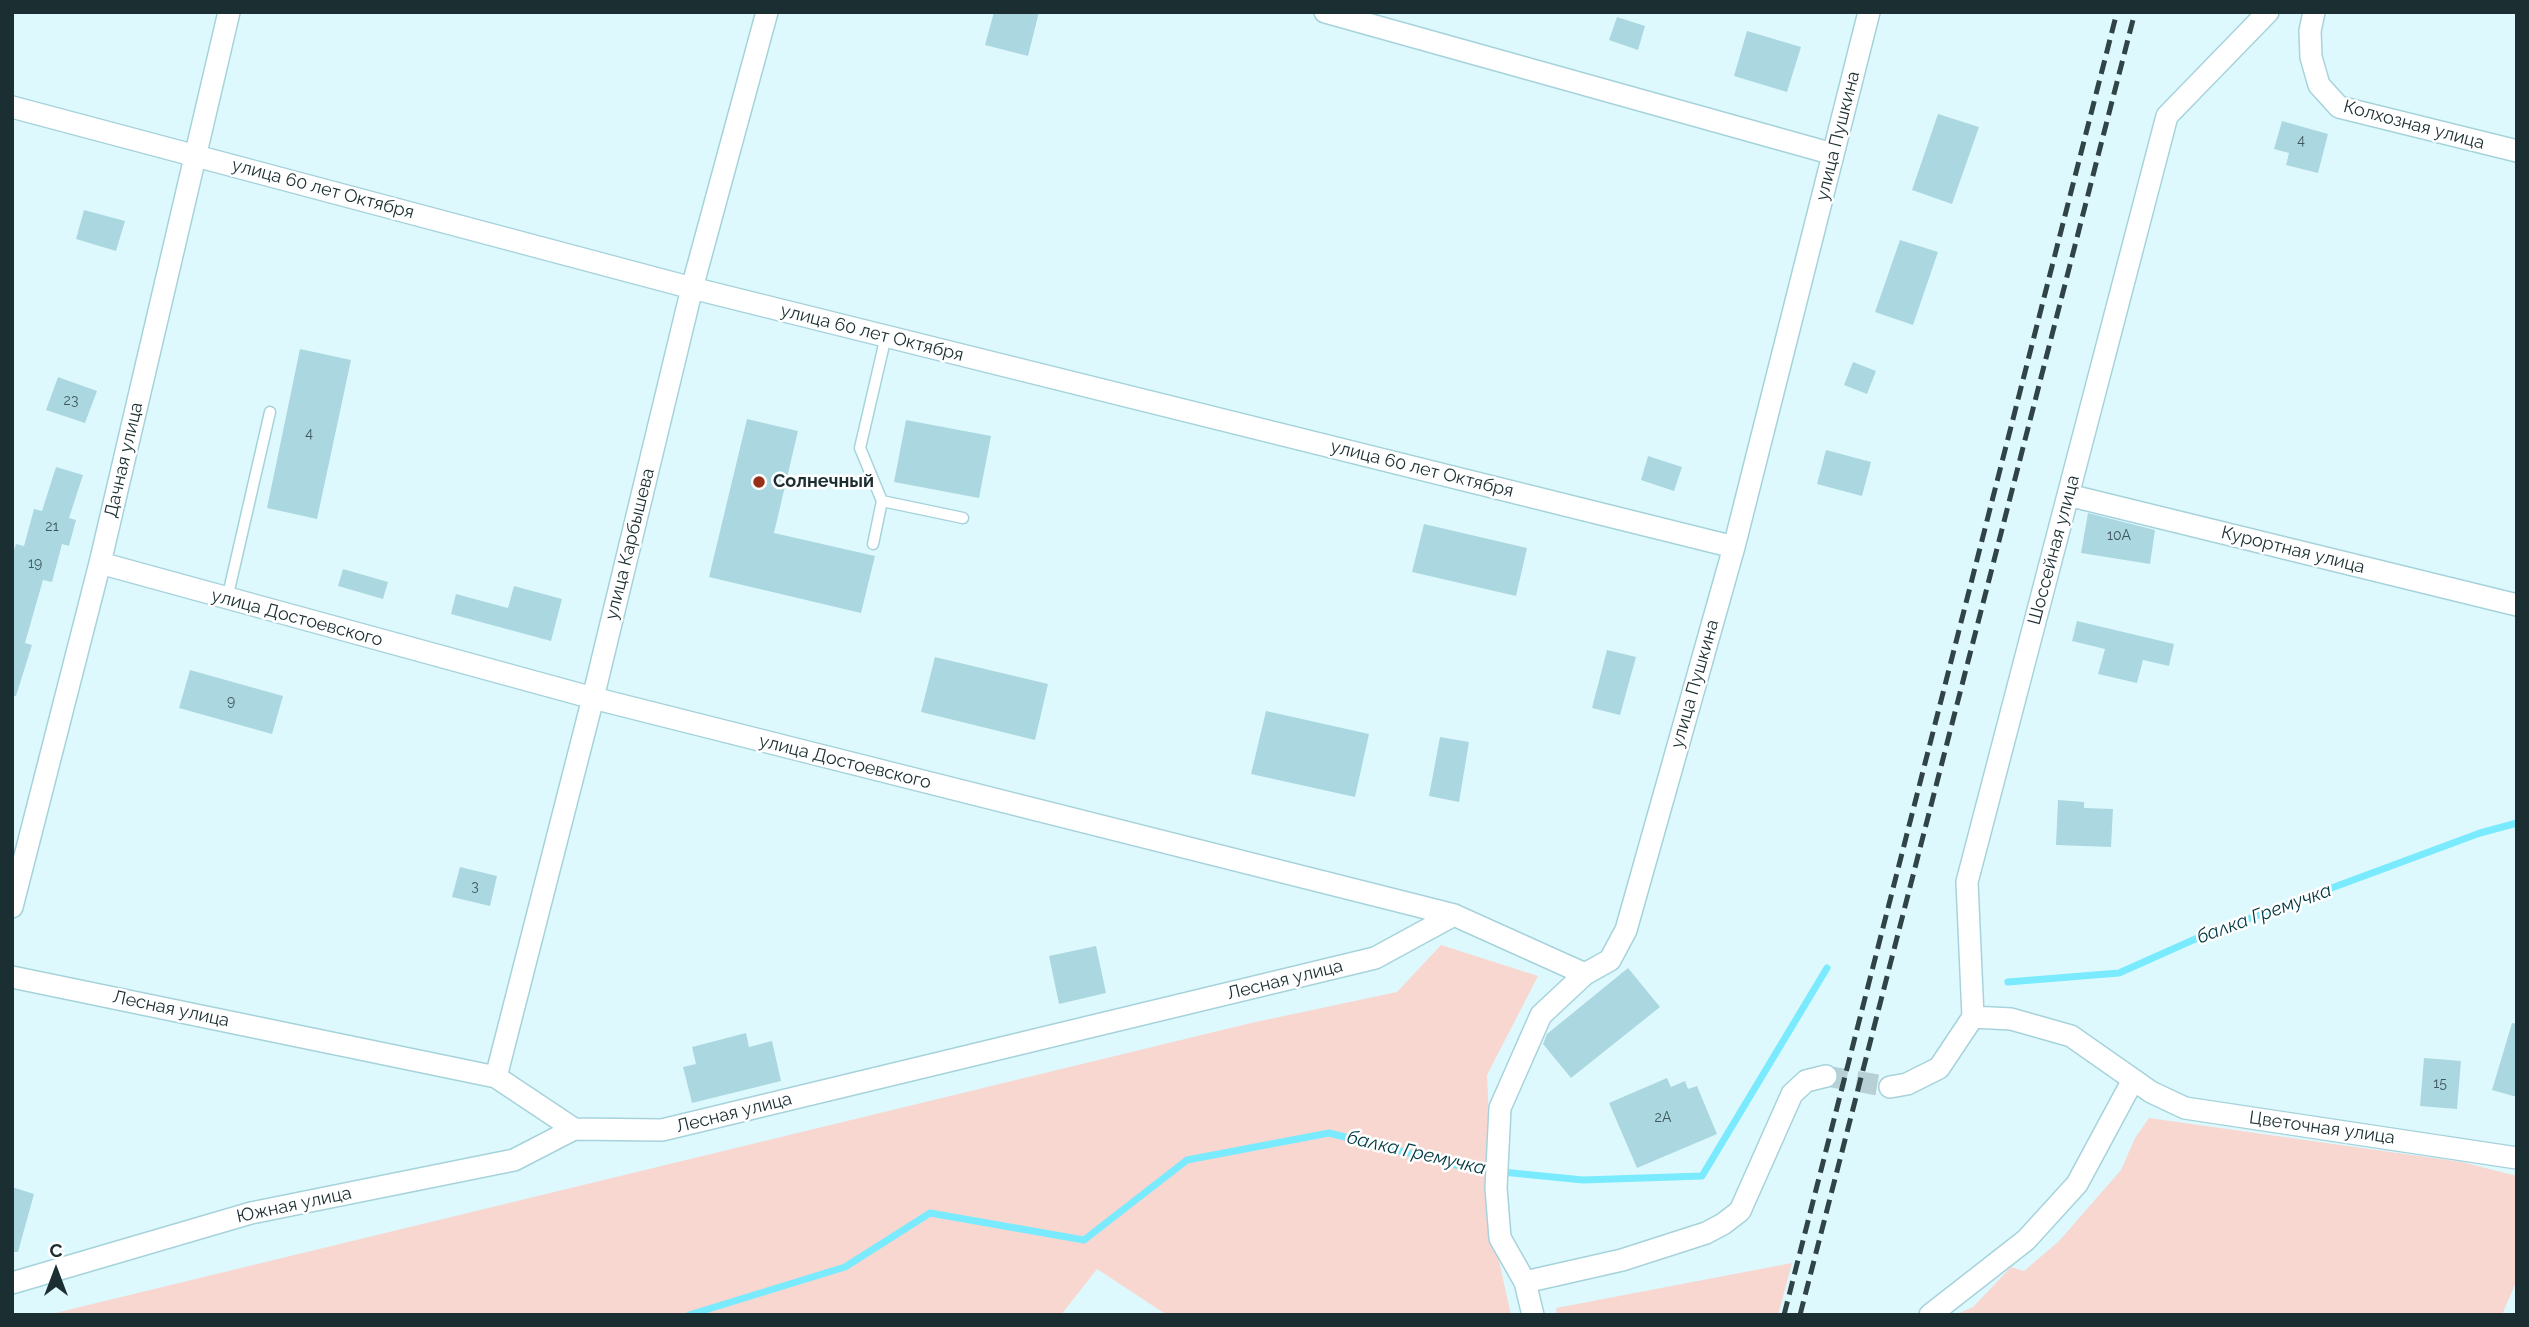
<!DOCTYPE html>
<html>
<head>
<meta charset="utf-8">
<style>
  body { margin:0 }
  #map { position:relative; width:2529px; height:1327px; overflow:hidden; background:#def9fe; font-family:Raleway,sans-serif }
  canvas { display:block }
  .frame { position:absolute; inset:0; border:14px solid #1b2e31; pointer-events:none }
  .north { position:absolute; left:21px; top:1236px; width:70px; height:70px; -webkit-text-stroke:5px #fff; paint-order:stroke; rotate:0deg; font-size:19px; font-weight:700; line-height:28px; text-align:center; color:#1b2e31 }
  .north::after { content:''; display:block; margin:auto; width:24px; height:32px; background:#1b2e31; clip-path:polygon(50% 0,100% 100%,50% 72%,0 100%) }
</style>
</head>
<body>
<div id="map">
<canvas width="2529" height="1327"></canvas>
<div class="frame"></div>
<div class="north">С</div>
</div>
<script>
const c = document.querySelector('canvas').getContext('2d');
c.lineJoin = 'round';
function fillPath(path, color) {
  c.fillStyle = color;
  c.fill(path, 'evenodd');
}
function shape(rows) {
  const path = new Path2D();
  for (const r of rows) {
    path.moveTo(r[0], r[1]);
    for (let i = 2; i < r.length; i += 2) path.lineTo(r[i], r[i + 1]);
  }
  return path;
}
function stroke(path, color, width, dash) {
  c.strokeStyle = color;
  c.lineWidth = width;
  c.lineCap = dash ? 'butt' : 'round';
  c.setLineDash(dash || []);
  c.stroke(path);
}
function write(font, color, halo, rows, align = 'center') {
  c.font = font + ' Raleway,sans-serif';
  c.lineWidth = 5;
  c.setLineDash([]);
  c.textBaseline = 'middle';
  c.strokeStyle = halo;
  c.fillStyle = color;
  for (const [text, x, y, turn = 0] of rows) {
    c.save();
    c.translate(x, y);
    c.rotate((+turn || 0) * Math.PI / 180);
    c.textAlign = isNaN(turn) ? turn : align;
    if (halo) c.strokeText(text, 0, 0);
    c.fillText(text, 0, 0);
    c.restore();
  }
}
fillPath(shape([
  [1441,945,1538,976,1487,1075,1495,1243,1511,1315,1167,1315,1097,1269,1061,1315,47,1315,1251,1023,1397,992],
  [2149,1118,2462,1162,2517,1176,2517,1280,2502,1315,1955,1315,1973,1307,2011,1267,2024,1271,2059,1241,2121,1170,2135,1138],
  [1792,1263,1778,1315,1557,1315,1556,1308]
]), '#f8d7d0');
stroke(shape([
  [2008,982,2119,973,2202,936,2480,833,2517,823],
  [689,1315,845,1267,930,1213,1084,1240,1187,1160,1329,1133,1472,1169,1583,1180,1702,1176,1827,968]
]), '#7aebfe', 7);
fillPath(shape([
  [994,12,1039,12,1028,56,985,45],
  [1617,17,1645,26,1638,50,1609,40],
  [1747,31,1801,47,1787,92,1734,76],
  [1938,114,1979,127,1952,204,1912,190],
  [2282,121,2328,134,2318,173,2286,165,2289,153,2274,149],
  [84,210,125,221,116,251,76,239],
  [1900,240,1938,252,1913,325,1875,312],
  [300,349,351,360,317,519,267,508],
  [1853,362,1876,371,1867,394,1844,385],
  [58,377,97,391,85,423,46,410],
  [747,419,798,431,774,533,875,556,861,613,709,577],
  [906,420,991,436,979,498,894,482],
  [1826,450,1871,462,1862,496,1817,484],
  [1648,456,1682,467,1674,491,1641,480],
  [56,467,83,475,69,518,76,520,69,546,62,544,52,582,43,580,25,643,32,645,16,696,12,696,12,556,16,544,24,546,34,509,42,511],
  [2088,513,2155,530,2150,564,2081,553],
  [1424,524,1527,548,1516,596,1412,572],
  [343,569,388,582,383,599,338,586],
  [514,586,562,599,551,641,451,614,456,594,508,608],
  [2077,621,2174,644,2169,666,2143,660,2137,683,2098,674,2105,649,2072,641],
  [1607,650,1636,657,1620,715,1592,708],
  [935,657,1048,684,1035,740,921,712],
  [190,670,283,696,272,734,179,708],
  [1266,711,1369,734,1355,797,1251,774],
  [1440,737,1469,742,1459,802,1429,796],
  [2058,800,2084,802,2084,808,2113,809,2111,847,2056,845],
  [460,867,497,876,490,906,452,897],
  [1096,946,1106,993,1059,1004,1049,956],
  [1628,968,1660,1007,1571,1078,1543,1044,1547,1034],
  [2512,1023,2517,1024,2517,1097,2492,1090],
  [746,1033,749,1047,772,1041,781,1081,692,1103,683,1067,696,1064,692,1047],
  [2424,1058,2461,1061,2457,1109,2420,1106],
  [1667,1078,1671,1087,1685,1081,1688,1089,1697,1086,1717,1134,1637,1168,1609,1103],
  [12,1187,34,1194,18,1252,12,1252]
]), '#abd8e0');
stroke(shape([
  [1826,1076,1890,1087]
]), '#b7d0d5', 21, [21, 10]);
const service = shape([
  [886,336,860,448,882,501,963,518],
  [873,544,882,501],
  [227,599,270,412]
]);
const minor = shape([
  [1325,12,1833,154],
  [2314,12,2310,31,2311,57,2319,85,2339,107,2517,151],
  [12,107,692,288,1734,547],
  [2068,495,2517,605],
  [100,563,593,698,1454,915,1585,974],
  [12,907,100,563,229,12],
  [12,977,496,1077,574,1129,662,1130,1375,958,1454,915],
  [1973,1017,2011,1019,2071,1036,2151,1092,2185,1108,2517,1158],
  [496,1077,593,698,692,288,767,12],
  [1890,1087,1907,1084,1939,1068,1973,1017,1967,882,2167,116,2268,12],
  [1525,1282,1622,1260,1706,1233,1723,1224,1740,1211,1792,1094,1806,1081,1826,1076],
  [12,1283,251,1213,514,1160,574,1129],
  [1533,1315,1525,1282,1500,1238,1496,1188,1500,1108,1541,1015,1585,974,1610,960,1626,930,1734,547,1869,12],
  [1930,1315,2026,1240,2077,1184,2133,1080]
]);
stroke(service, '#a6d3db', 13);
stroke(minor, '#a6d3db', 24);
stroke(service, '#fff', 10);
stroke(minor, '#fff', 21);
stroke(shape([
  [1784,1315,2117,12],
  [1800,1315,2135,12]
]), '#304447', 5, [14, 7]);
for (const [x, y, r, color] of [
  [759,482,7,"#983019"]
]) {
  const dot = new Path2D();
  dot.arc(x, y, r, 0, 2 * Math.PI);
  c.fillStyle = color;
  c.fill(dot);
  stroke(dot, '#fff', 2.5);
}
write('14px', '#3f585d', null, [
  ["4",2301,141],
  ["23",71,401],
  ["4",309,434],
  ["21",52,527],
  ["10А",2119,536],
  ["19",35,564],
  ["9",231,702],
  ["3",475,887],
  ["15",2440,1084],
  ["2А",1663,1118]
]);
write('18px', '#1b2e31', '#fff', [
  ["Колхозная улица",2414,125,15],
  ["улица Пушкина",1838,136,-76],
  ["улица 60 лет Октября",323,189,15],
  ["улица 60 лет Октября",872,333,14],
  ["Дачная улица",124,460,-77],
  ["улица 60 лет Октября",1422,469,14],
  ["улица Карбышева",630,544,-76],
  ["Шоссейная улица",2054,550,-75],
  ["Курортная улица",2293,550,14],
  ["улица Достоевского",297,618,15],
  ["улица Пушкина",1695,684,-74],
  ["улица Достоевского",845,762,14],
  ["Лесная улица",1285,980,-14],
  ["Лесная улица",171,1009,12],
  ["Лесная улица",734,1113,-14],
  ["Цветочная улица",2322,1128,8],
  ["Южная улица",294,1205,-12]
]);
write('bold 18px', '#1b2e31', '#fff', [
  ["Солнечный",773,482]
], 'left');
write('italic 19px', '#003840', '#fff', [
  ["балка Гремучка",2264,914,-20],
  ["балка Гремучка",1416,1153,13]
]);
</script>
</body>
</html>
